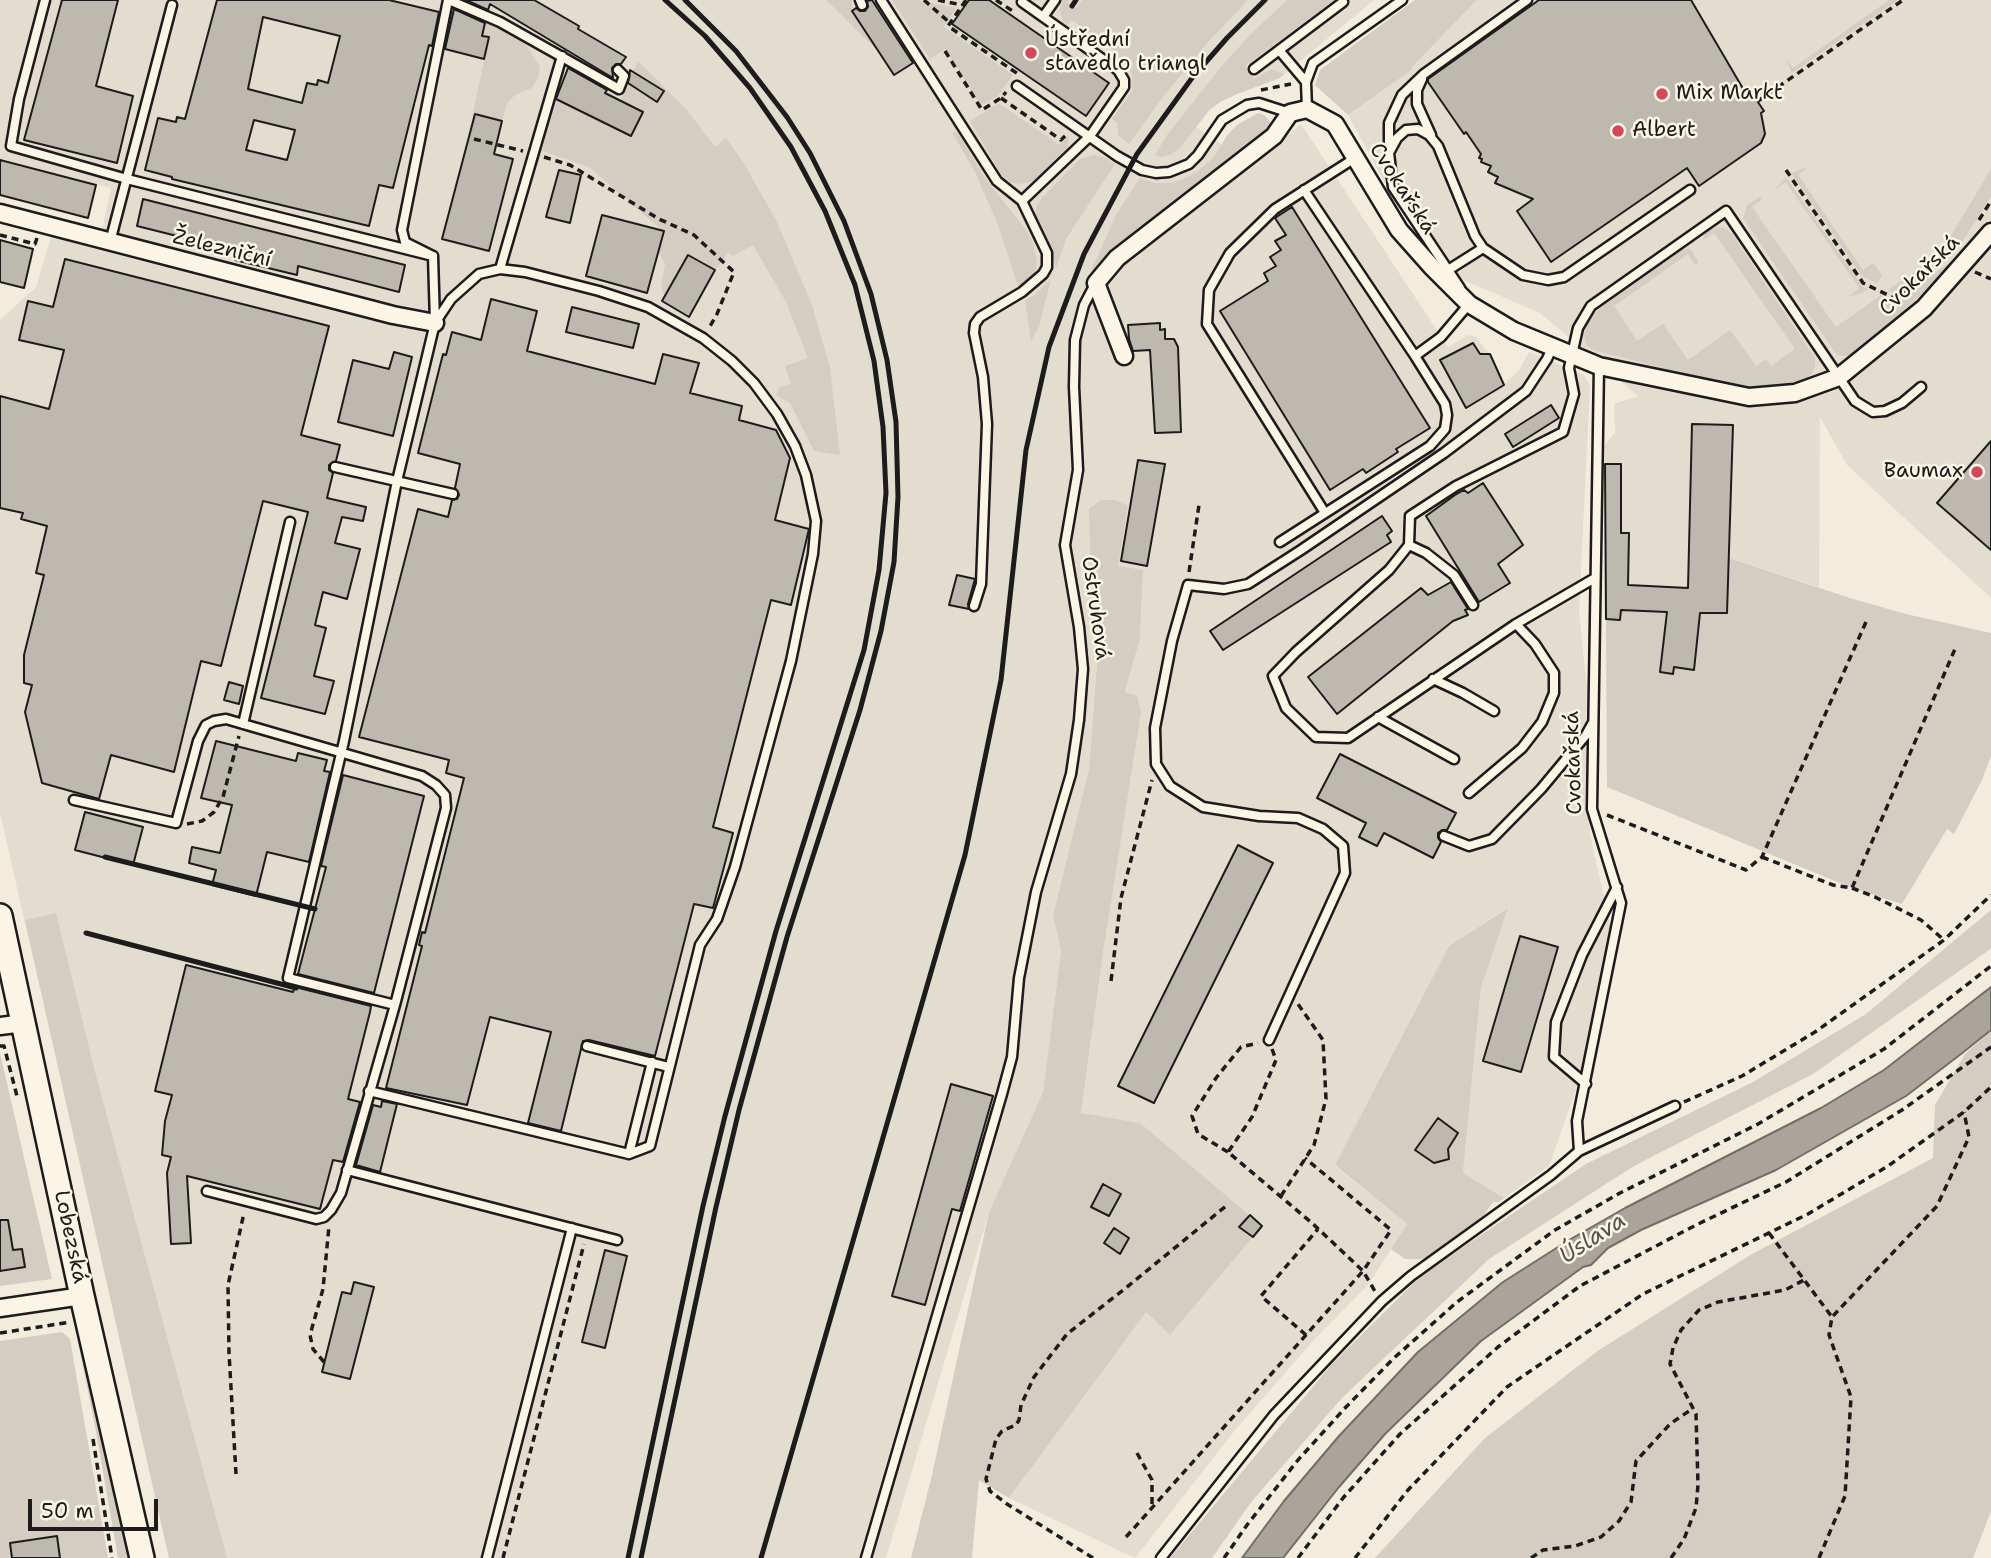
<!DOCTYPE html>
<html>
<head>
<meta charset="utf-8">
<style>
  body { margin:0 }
  #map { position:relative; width:1991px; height:1558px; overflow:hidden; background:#f3ecdd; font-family:"Shantell Sans",sans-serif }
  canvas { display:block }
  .scale { position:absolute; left:28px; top:1499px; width:130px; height:32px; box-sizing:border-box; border:4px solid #1c1c1c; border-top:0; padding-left:9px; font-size:21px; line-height:24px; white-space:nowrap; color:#1c1c1c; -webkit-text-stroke:5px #fcf5e5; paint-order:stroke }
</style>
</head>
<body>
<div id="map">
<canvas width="1991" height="1558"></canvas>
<div class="scale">50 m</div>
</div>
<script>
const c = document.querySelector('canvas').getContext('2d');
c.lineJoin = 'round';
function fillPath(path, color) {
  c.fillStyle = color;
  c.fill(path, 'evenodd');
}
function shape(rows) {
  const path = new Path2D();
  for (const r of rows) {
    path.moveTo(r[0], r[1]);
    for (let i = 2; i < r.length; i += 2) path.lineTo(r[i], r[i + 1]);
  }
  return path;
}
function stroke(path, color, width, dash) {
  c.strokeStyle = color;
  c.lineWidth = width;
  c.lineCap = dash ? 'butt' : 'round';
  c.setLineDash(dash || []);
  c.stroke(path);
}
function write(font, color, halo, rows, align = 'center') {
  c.font = font + ' "Shantell Sans",sans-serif';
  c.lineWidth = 5;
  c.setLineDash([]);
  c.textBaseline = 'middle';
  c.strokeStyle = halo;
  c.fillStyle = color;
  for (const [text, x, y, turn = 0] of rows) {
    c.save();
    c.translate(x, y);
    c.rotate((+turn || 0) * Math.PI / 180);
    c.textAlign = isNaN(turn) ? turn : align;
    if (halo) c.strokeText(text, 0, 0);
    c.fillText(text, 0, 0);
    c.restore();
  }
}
fillPath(shape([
  [0,0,1374,0,1280,78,1237,94,1220,102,1210,110,1196,127,1252,165,1301,124,1448,347,1468,335,1475,336,1491,356,1504,384,1519,370,1529,352,1584,375,1590,385,1579,611,1587,689,1586,735,1590,835,1611,928,1580,1078,1549,1166,1504,1198,1463,1174,1481,987,1506,909,1449,946,1335,1166,1407,1224,1369,1284,1313,1341,1236,1429,1135,1558,1009,1498,1146,1311,1170,1335,1140,1123,1081,1114,1104,946,1125,693,1140,639,1143,571,1118,566,1091,584,1101,610,1089,769,1053,915,1061,951,1043,1092,989,1212,886,1558,169,1558,0,813,0,320,36,287,54,227,100,239,111,188,0,160],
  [1477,0,1991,0,1991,598,1847,465,1820,417,1819,587,1729,558,1727,613,1621,611,1620,620,1606,619,1604,446,1615,433,1614,404,1638,396,1540,313,1463,280,1433,254,1389,190,1348,115,1412,70,1413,66]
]), '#e3ddcf');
fillPath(shape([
  [826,0,852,0,852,11,880,53],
  [892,0,917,0,956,8,944,27,1013,75,998,96,981,105,945,49,930,59],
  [1059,0,1069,0,1068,3,1076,8,1082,0,1248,0,1209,41,1166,93,1129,144,1118,135,1117,123,1112,119,1132,91,1132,74,1129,68,1118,61,1119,54,1072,20,1068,25,1063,22,1060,10,1062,2],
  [1287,0,1334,0,1245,66,1254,79,1272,69,1284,74,1280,78,1237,94,1220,102,1209,110,1181,147,1172,154,1163,157,1155,155,1167,135,1221,67,1250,35],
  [1415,0,1477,0,1413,66,1412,70,1348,115,1315,85,1320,70],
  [1889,0,1898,0,1792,73,1786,58,1793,68],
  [486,18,525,43,540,67,538,78,532,88,515,95,507,103,502,121,475,114,468,136,489,38,482,36],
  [638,61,686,109,715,147,726,138,743,162,776,220,812,305,830,368,840,455,814,451,790,403,776,395,780,387,791,384,785,366,808,358,786,302,753,245,733,256,728,253,715,270,688,255,665,296,661,287,665,264,658,251,663,231,589,167,542,151,554,97,631,135,643,112,620,100],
  [1000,104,1058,144,1064,142,1069,135,1067,148,1034,181,1019,184,1010,182,1002,176,970,121,996,105],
  [1258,113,1264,115,1270,121,1271,126,1267,132,1102,263,1086,283,1116,215,1140,178,1155,183,1168,183,1181,180,1197,172,1214,157,1228,134,1237,125],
  [952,132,956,132,960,136,984,177,1026,230,1033,243,1037,261,1036,270,1029,279,1018,286,998,225,976,174],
  [1093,155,1103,157,1115,164,1066,239,1056,268,1049,244,1036,220,1036,207,1042,198,1080,159],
  [1808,167,1798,175,1863,270,1873,263,1882,275,1877,283,1862,276,1791,173],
  [1991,169,1991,196,1962,242,1935,267,1896,295,1888,290,1940,254],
  [1786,177,1862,286,1868,289,1862,293,1849,297,1859,288,1786,182,1775,189],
  [1760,197,1762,199,1752,207,1836,327,1881,295,1895,302,1952,261,1927,289,1865,346,1851,356,1841,356,1835,353,1830,345,1743,218,1747,205],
  [1718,227,1725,228,1732,234,1815,358,1815,366,1812,374,1806,379,1779,386,1755,389,1728,385,1593,350,1586,345,1584,333,1587,324,1598,310,1613,298,1683,249,1690,249,1699,262,1695,265,1688,254,1614,306,1637,341,1663,324,1688,360,1730,330,1756,366,1766,359,1771,366,1795,349,1714,233,1703,240,1705,233],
  [1051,279,1039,327,1031,341,1025,300,1035,295],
  [1101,500,1116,500,1128,506,1118,566,1143,570,1140,639,1125,692,1137,696,1141,712,1104,946,1081,1113,1140,1123,1262,1226,1170,1335,1146,1312,1009,1498,979,1480,972,1558,911,1558,932,1475,989,1212,1043,1092,1061,951,1053,915,1089,769,1101,610,1091,584,1089,509],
  [1729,558,1853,599,1906,614,1991,633,1991,756,1982,780,1954,834,1947,829,1902,904,1852,888,1607,787,1606,619,1620,620,1621,610,1727,613],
  [1508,908,1481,987,1463,1173,1504,1198,1499,1202,1493,1202,1483,1216,1425,1259,1405,1259,1391,1249,1407,1224,1335,1165,1449,946],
  [1991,910,1991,948,1989,950,1813,1074,1634,1166,1489,1259,1343,1397,1252,1501,1212,1558,1170,1558,1332,1364,1422,1275,1586,1164,1753,1082,1866,1014],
  [56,913,95,1072,227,1558,169,1558,25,920],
  [1991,1031,1991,1511,1973,1558,1375,1558,1485,1438,1599,1350,1752,1254,1933,1158,1935,1105,1965,1054],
  [0,1053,52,1279,0,1286],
  [62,1332,70,1339,108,1558,0,1558,0,1341],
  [77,1337,81,1338,142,1558,118,1558,95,1426]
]), '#d3cec1');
const water = shape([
  [1991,987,1991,1030,1961,1054,1906,1096,1776,1170,1641,1230,1608,1248,1591,1265,1583,1267,1481,1341,1385,1434,1339,1487,1283,1558,1242,1558,1284,1501,1339,1436,1418,1352,1503,1282,1569,1240,1625,1208,1821,1108,1884,1070,1991,987]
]);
fillPath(water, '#aaa59b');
stroke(water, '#716e68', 2);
const building = shape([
  [62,0,118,0,96,86,133,96,117,163,24,140,62,0],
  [217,0,389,0,439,12,432,46,429,45,393,188,379,185,369,226,172,179,172,177,145,170,158,118,176,122,177,117,185,119,217,0],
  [263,17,340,36,328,83,318,80,317,85,307,83,302,103,248,89,263,17],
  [254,120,295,130,287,160,246,150,254,120],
  [466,0,534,0,579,26,578,29,626,57,621,64,616,64,612,68,613,78,490,4,488,10,466,0],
  [872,0,913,63,894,75,852,11,856,8,860,11,865,11,868,7,867,1,872,0],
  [969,0,989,0,1109,83,1086,116,952,24,969,0],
  [1539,0,1691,0,1745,92,1749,89,1764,111,1761,113,1765,134,1761,143,1699,186,1687,168,1551,262,1517,211,1533,199,1495,183,1498,177,1488,172,1491,166,1481,162,1482,159,1479,158,1481,154,1466,132,1464,134,1428,82,1428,79,1539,0],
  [454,9,485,23,482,36,489,37,484,59,445,49,454,9],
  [568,68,607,90,605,93,643,112,631,136,556,99,568,68],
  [630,70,664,91,657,102,628,83,630,70],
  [475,114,502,121,494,154,513,159,489,251,442,239,475,114],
  [0,160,96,185,88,218,0,195,0,160],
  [559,170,581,175,570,223,546,217,559,170],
  [143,199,405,265,399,292,298,266,297,275,235,260,237,251,137,226,143,199],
  [1292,207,1430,428,1396,449,1398,452,1366,473,1363,469,1330,490,1220,311,1268,281,1264,273,1276,266,1270,257,1281,250,1275,241,1286,235,1275,218,1292,207],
  [602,215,664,231,647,293,586,276,602,215],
  [0,240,33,249,24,288,0,282,0,240],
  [688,255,715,270,689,317,662,301,688,255],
  [65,259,329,326,301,435,340,445,336,461,329,465,329,470,333,473,327,498,366,507,363,521,342,517,335,543,360,549,347,599,323,592,315,625,326,628,314,676,334,681,325,714,261,698,308,512,263,501,221,666,201,661,174,772,111,755,99,799,42,783,25,712,32,685,24,683,24,655,44,575,36,573,47,526,21,519,23,513,0,508,0,396,49,409,64,350,19,340,28,301,53,307,65,259],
  [491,299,537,311,527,351,655,384,663,354,699,363,690,393,742,406,739,420,776,430,790,458,775,520,809,529,791,605,771,600,713,827,733,833,713,908,694,904,655,1056,589,1040,583,1041,561,1131,528,1123,551,1032,490,1017,467,1105,386,1088,422,946,419,945,422,932,425,933,464,778,446,773,449,760,359,737,418,509,448,517,452,500,457,499,459,495,455,488,460,464,418,453,443,354,446,355,452,332,481,340,491,299],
  [572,307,639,324,633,348,566,332,572,307],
  [1160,323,1160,330,1165,329,1165,339,1174,339,1178,347,1181,432,1155,433,1150,350,1133,351,1129,339,1128,325,1160,323],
  [1473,343,1480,354,1490,354,1504,385,1466,408,1440,360,1473,343],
  [394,352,412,357,393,436,338,422,353,360,389,369,394,352],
  [1551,405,1559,418,1513,447,1505,434,1551,405],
  [1692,424,1733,425,1727,613,1700,613,1694,670,1674,667,1673,674,1660,672,1667,612,1621,610,1620,620,1606,619,1605,464,1621,464,1621,533,1629,533,1628,585,1688,588,1692,424],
  [1991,441,1991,550,1937,503,1991,441],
  [1138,460,1165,464,1147,566,1121,561,1138,460],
  [1483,483,1523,545,1498,564,1510,583,1479,602,1426,516,1455,495,1464,490,1468,493,1483,483],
  [1382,516,1392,531,1387,535,1391,542,1223,650,1210,631,1382,516],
  [957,575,975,579,968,604,969,609,949,605,957,575],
  [1451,582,1468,609,1465,610,1468,615,1453,621,1337,714,1308,677,1421,588,1428,595,1451,582],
  [229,682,243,686,239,704,224,700,229,682],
  [216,741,296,761,298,753,327,760,324,771,330,772,309,862,267,852,256,896,212,885,216,870,189,863,192,847,220,853,232,805,201,798,216,741],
  [1340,754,1456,813,1447,830,1442,830,1438,833,1438,838,1441,842,1433,858,1384,833,1377,846,1359,837,1366,823,1317,798,1340,754],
  [343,775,424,796,374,993,298,974,326,867,321,866,343,775],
  [85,812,143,827,133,865,75,850,85,812],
  [1238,845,1273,863,1154,1103,1118,1086,1238,845],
  [1520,936,1558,947,1521,1072,1483,1061,1520,936],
  [186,965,293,992,295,987,371,1006,370,1012,348,1099,360,1102,343,1162,333,1160,320,1209,187,1176,191,1243,171,1244,167,1173,171,1157,162,1155,165,1121,172,1095,155,1091,186,965],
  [951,1084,993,1096,960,1211,952,1209,925,1305,892,1296,951,1084],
  [382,1101,397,1104,380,1172,356,1165,373,1105,381,1107,382,1101],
  [1438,1118,1458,1133,1448,1149,1449,1159,1434,1163,1415,1150,1438,1118],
  [1103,1184,1121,1194,1109,1216,1091,1207,1103,1184],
  [1250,1215,1262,1226,1253,1237,1239,1227,1250,1215],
  [0,1220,8,1220,13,1250,22,1249,25,1267,0,1271,0,1220],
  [1114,1228,1129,1238,1120,1254,1104,1243,1114,1228],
  [605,1250,627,1256,605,1348,582,1342,605,1250],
  [354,1282,374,1287,350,1379,322,1372,342,1292,351,1294,354,1282],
  [57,1536,60,1558,12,1558,10,1543,57,1536]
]);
fillPath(building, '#beb9ae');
stroke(building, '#1c1c1c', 2);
const lane = shape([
  [45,0,19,99,11,146,127,179,433,256],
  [449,0,500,22,619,89,624,76,618,70],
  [860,0,862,5],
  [881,0,997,181,1022,201,1047,253,1047,267,1043,274,1022,292,980,317,975,324,974,333,983,377,987,424,981,584,974,606],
  [1022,2,1118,70,1124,80,1124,87,1090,136,1022,201],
  [1043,17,1055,0],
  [1279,50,1306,82],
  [1254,69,1343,2],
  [1422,79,1417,90,1417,104,1431,135],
  [1017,86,1117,156,1142,170,1156,173,1169,172,1189,164,1198,155,1222,120,1247,105,1259,103,1290,113],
  [1307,109,1306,82,1313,63,1402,0],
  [1390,151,1397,138,1406,130,1418,129,1429,135,1438,146,1475,236,1483,248,1523,275,1548,280,1564,277,1690,190],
  [110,242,172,5],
  [500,269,562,56],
  [1445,272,1483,248],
  [1460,288,1393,187,1389,153,1389,123,1402,95,1424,74,1527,0],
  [435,322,433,256,405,242,402,230,448,0],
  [1415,356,1441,337,1469,304,1468,302],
  [335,467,453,494],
  [1325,513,1207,324,1209,290,1230,253,1275,209,1355,158],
  [1280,542,1430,446,1445,429,1447,415,1445,404,1415,356,1304,190],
  [1409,545,1426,553,1454,575,1473,605],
  [1595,578,1516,624,1348,738,1316,737,1286,708,1273,676,1296,652,1389,570,1409,545,1410,516,1456,486,1563,432,1574,394,1569,368,1578,328,1591,306,1726,211,1855,401,1873,412,1885,411,1902,403,1921,387],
  [1433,679,1463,693,1494,711],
  [1378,717,1454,759],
  [243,724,290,522],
  [1469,793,1522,748,1542,722,1554,693,1554,673,1535,644,1516,624],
  [74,800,176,823,198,741,206,725,214,721,226,719,422,776,436,785,445,795,446,808,395,1005,341,1193,331,1210,324,1217,316,1219,207,1191],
  [1444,836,1469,846,1492,839,1541,789,1586,735,1592,724],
  [395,1005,288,978,344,741,397,481,435,323,451,299,479,274,500,269,525,272,599,291,648,307,703,338,732,361,754,383,777,414,795,446,806,475,816,521,813,554,791,661,735,867,717,919,700,945,650,1146,629,1154],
  [1269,1040,1345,873,1343,846,1323,829,1298,818,1259,816,1203,807,1170,786,1156,764,1155,728,1172,641,1188,585,1224,589,1248,584,1301,550,1444,453,1526,391,1547,359,1552,348],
  [587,1046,669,1067],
  [1586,1084,1554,1057,1556,1022,1582,955,1617,887],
  [369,1091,629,1154,652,1062],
  [1579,1151,1577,1121,1621,903,1592,809,1599,366],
  [347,1170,617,1240],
  [487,1558,572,1228],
  [866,1558,1002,1094,1012,1057,1019,978,1036,892,1071,774,1079,720,1083,669,1079,627,1065,545,1078,470,1074,387,1075,340,1084,305,1095,284],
  [1161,1558,1274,1415,1382,1301,1411,1276,1551,1175,1579,1151,1675,1106]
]);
const street = shape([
  [0,213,393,315,435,323],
  [1124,356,1096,283,1117,258,1274,136,1290,113,1307,109,1335,124,1399,230,1431,266,1469,304,1514,331,1599,366,1749,397,1795,393,1839,377,1924,308,1991,232],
  [0,1026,24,1023],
  [0,1308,82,1296]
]);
const secondary = shape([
  [0,916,82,1296,142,1558]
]);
stroke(lane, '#1c1c1c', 13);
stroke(street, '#1c1c1c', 21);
stroke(secondary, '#1c1c1c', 28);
stroke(shape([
  [924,0,950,23],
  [938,0,962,5],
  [966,0,948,26,1018,74],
  [996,0,1014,12],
  [945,51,982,110,1001,98,1006,92],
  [1261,90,1291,84],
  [1001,98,1061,140,1067,134],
  [1758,101,1903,0],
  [474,139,523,151],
  [544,157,570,165,659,219,694,235,734,272,717,314,709,328],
  [1786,170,1863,283,1894,298,1930,274],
  [1979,220,1991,201],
  [0,235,35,244,37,238],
  [1975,272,1991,279],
  [1189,572,1199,505],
  [1607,815,1746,870,1762,857,1866,622],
  [187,824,202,821,214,812,223,797,239,736],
  [1762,857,1833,885,1852,888,1955,649],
  [1852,888,1875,897,1921,920,1944,940],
  [1111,981,1121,898,1152,780],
  [0,1046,4,1046,18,1100],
  [1272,1049,1276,1060,1252,1117,1228,1152,1312,1223,1363,1271,1376,1293],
  [1684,1102,1742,1076,1815,1032,1944,940,1991,895],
  [1228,1152,1198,1134,1192,1116,1216,1078,1241,1047,1258,1043],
  [1281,1196,1314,1145,1326,1099,1323,1040,1298,1004],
  [1769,1233,1832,1317],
  [0,1333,71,1322],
  [1306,1335,1261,1296,1318,1229],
  [324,1362,313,1349,310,1335,323,1289,329,1226],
  [93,1439,112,1558],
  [1137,1453,1152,1480,1152,1505],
  [236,1474,229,1353,228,1285,244,1213],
  [1126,1537,1363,1271,1391,1230,1305,1158],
  [503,1558,584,1244],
  [1093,1558,1007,1504,990,1491,986,1479,996,1439,1002,1431,1016,1425,1019,1420,1021,1405,1034,1377,1067,1334,1127,1287,1226,1206],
  [1224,1558,1247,1525,1298,1460,1346,1407,1394,1358,1457,1302,1555,1230,1620,1193,1758,1124,1884,1049,1991,966],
  [1298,1558,1343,1498,1400,1434,1498,1347,1580,1286,1696,1225,1786,1182,1902,1110,1991,1047],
  [1355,1558,1408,1490,1507,1387,1643,1294,1808,1214,1888,1166,1964,1112,1991,1087],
  [1531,1558,1543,1550,1575,1546,1601,1537,1619,1521,1631,1502,1636,1461,1670,1424,1692,1409],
  [1671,1558,1684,1539,1696,1508,1698,1485,1696,1414,1670,1364,1673,1348,1681,1330,1699,1310,1718,1302,1785,1290,1804,1280],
  [1819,1558,1845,1496,1851,1397,1829,1335,1832,1317,1937,1206,1969,1137,1964,1112]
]), '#1c1c1c', 3.5, [7, 5]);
stroke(lane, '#fcf5e5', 8);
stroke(street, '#fcf5e5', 16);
stroke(secondary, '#fcf5e5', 23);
stroke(shape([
  [1072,6,1076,0],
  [105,857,315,909],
  [86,933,296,988],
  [628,1558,703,1206,725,1116,776,931,864,650,879,570,886,493,883,427,874,361,855,285,825,211,791,147,750,88,705,36,665,0],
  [641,1558,716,1207,739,1110,787,937,860,710,881,631,894,562,898,497,896,422,887,360,871,294,844,221,810,153,787,117,736,51,685,0],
  [761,1558,965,855,1001,680,1026,450,1049,347,1084,254,1137,154,1192,78,1227,38,1265,0]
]), '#1c1c1c', 5);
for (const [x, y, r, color] of [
  [1031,53,7,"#d1495b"],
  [1662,94,7,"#d1495b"],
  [1618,131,7,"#d1495b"],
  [1977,472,7,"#d1495b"]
]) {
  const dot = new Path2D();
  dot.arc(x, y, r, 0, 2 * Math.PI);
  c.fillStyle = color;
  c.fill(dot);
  stroke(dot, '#fcf5e5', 2.5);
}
write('21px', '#1c1c1c', '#fcf5e5', [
  ["Ústřední",1045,41],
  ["stavědlo triangl",1045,65],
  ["Mix Markt",1676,94],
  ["Albert",1632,131],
  ["Baumax",1963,472,"right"]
], 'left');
write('21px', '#1c1c1c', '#fcf5e5', [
  ["Cvokařská",1402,189,57],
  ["Železniční",222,249,14],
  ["Cvokařská",1920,276,-45],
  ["Ostruhová",1095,608,82],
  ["Cvokařská",1574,763,-92],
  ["Lobezská",70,1237,78]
]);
write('italic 23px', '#55534f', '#fcf5e5', [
  ["Úslava",1593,1239,-33]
]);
</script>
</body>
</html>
